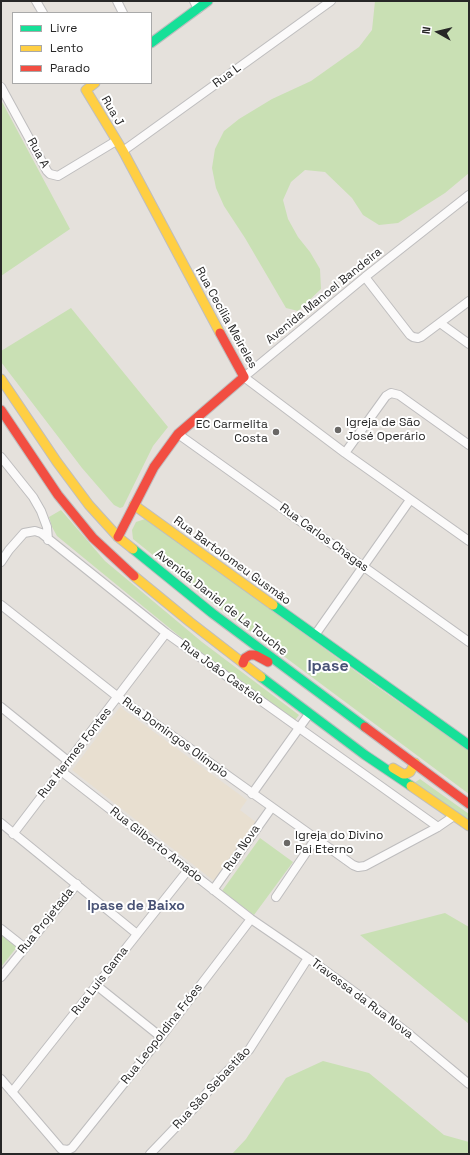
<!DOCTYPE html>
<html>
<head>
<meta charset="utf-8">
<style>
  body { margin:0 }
  #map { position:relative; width:470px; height:1155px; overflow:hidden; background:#e5e1dc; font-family:"Space Grotesk",sans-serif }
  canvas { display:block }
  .frame { position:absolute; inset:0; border:2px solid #272727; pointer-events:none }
  .legend { position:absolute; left:12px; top:12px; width:140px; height:72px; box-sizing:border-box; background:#fff; border:1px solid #a9a9a9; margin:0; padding:5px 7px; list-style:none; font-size:12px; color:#272727 }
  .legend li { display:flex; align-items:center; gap:8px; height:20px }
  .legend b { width:20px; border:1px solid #a9a9a9 }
  .north { position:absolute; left:418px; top:12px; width:40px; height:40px; -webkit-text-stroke:3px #fff; paint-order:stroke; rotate:278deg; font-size:11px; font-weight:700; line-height:16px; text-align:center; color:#272727 }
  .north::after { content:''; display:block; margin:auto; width:14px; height:18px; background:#272727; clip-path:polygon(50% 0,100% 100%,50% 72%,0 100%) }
</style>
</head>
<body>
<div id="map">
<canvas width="470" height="1155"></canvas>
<div class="frame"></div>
<ul class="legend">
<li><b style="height:5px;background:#16e098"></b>Livre</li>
<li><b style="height:5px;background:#ffcf43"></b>Lento</li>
<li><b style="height:5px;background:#f24e42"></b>Parado</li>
</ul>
<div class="north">N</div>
</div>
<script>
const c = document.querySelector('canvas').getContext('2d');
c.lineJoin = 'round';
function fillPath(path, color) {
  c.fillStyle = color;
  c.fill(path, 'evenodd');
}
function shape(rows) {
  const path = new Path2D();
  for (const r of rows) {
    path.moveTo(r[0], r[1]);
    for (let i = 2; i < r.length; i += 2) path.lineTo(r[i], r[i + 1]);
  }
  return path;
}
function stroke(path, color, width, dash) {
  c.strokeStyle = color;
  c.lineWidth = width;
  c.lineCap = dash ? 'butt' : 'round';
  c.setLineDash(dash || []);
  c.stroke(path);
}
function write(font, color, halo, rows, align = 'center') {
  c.font = font + ' "Space Grotesk",sans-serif';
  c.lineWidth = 4;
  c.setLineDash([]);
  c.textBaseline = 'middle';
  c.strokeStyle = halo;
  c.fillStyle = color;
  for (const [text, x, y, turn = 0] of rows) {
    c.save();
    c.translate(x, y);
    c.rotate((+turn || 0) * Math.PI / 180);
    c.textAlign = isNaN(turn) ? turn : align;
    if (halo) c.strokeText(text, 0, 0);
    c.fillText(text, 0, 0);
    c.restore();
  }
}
fillPath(shape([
  [120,707,247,800,240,810,256,822,214,881,72,770]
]), '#e8dfd0');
fillPath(shape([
  [375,1,469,1,469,173,445,193,398,223,379,225,363,215,352,198,325,172,305,170,291,182,283,200,288,219,298,237,310,252,320,269,321,289,298,311,286,308,245,238,224,206,216,188,212,168,215,149,224,131,239,119,272,99,311,81,359,47,372,30],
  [1,100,70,229,1,276],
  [71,308,168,427,153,446,123,507,120,508,114,505,82,468,1,362,1,351],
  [61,510,105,561,202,642,299,715,295,720,189,644,57,536,52,527,49,517],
  [145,519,196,555,373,684,469,751,469,794,215,605,133,539,132,530,136,522],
  [420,779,469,814,469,822,414,783],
  [260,838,293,862,254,915,222,891],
  [445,913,469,927,469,1024,360,935],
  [1,934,17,947,1,967],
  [323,1061,369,1073,444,1135,469,1142,469,1154,232,1154,246,1139,286,1078]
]), '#c9e0b4');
const street = shape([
  [36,1,43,13],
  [117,1,123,13],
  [194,1,198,9],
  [1,87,47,171,50,174,58,176,116,141],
  [123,151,331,1],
  [469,195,365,277,244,377,345,453,469,541],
  [365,277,410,335,413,337,418,338,421,337,469,301],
  [440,323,469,344],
  [178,434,469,642],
  [345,453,386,396,391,393,399,395,469,445],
  [1,457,33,497,41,511,47,527,48,540],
  [1,562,9,550,24,533,35,531,41,533,166,633,438,827],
  [1,605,118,697,353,865,358,867,365,866,438,827,454,816],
  [315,635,410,500],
  [1,707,68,761],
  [61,771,251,919,308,958,360,996,409,1034,469,1084],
  [252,794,309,714],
  [1,823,137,934],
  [13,834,166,633],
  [213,890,272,807],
  [276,897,316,838],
  [1,929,25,948],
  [1,977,77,884],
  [96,985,161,1037],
  [1,1079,61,1149,68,1150,72,1148,161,1037,251,919],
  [12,1092,188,870],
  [150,1154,198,1104,213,1085,249,1050,308,958]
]);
const fast = shape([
  [151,43,208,1],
  [133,549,212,613,365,727],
  [273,605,469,745],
  [261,677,365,755,411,786]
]);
const slow = shape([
  [95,83,86,90,123,151,220,333],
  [1,379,57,462,89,505,118,537,133,549],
  [134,505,273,605],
  [134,576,190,622,261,677],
  [393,768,403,774,406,774,410,772,415,763],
  [411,786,469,826]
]);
const jam = shape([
  [1,410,58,495,93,538,134,576],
  [118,537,154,467,178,434,244,377,220,333],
  [243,663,245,658,250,655,255,655,268,662],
  [365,727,469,804]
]);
stroke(street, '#bebdbe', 10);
stroke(fast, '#bebdbe', 11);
stroke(slow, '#bebdbe', 11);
stroke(jam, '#bebdbe', 11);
stroke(street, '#fbfafa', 8);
stroke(fast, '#16e098', 9);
stroke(slow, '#ffcf43', 9);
stroke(jam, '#f24e42', 9);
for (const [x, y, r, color] of [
  [338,430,4,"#6a6866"],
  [276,432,4,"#6a6866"],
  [287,843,4,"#6a6866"]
]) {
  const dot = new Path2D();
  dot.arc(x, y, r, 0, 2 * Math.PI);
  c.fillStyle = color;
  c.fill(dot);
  stroke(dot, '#fff', 1.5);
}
write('12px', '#272727', '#fff', [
  ["Rua L",227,76,-36],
  ["Rua J",112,111,60],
  ["Rua A",38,153,61],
  ["Avenida Manoel Bandeira",324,296,-39],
  ["Rua Cecília Meireles",226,318,61],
  ["Rua Carlos Chagas",324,538,36],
  ["Rua Bartolomeu Gusmão",232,561,36],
  ["Avenida Daniel de La Touche",221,603,38],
  ["Rua João Castelo",222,673,36],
  ["Rua Domingos Olímpio",175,738,36],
  ["Rua Hermes Fontes",75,753,-52],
  ["Rua Gilberto Amado",156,845,38],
  ["Rua Nova",242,848,-55],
  ["Rua Projetada",46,921,-51],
  ["Rua Luís Gama",100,981,-52],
  ["Travessa da Rua Nova",362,999,37],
  ["Rua Leopoldina Fróes",162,1034,-52],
  ["Rua São Sebastião",212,1088,-47]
]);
write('12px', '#272727', '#fff', [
  ["Igreja de São",346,423],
  ["José Operário",346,437],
  ["EC Carmelita",268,425,"right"],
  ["Costa",268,439,"right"],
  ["Igreja do Divino",295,836],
  ["Pai Eterno",295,850]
], 'left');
write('bold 14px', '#495376', '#fff', [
  ["Ipase de Baixo",136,906]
]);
write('bold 16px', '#495376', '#fff', [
  ["Ipase",328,667]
]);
</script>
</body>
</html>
